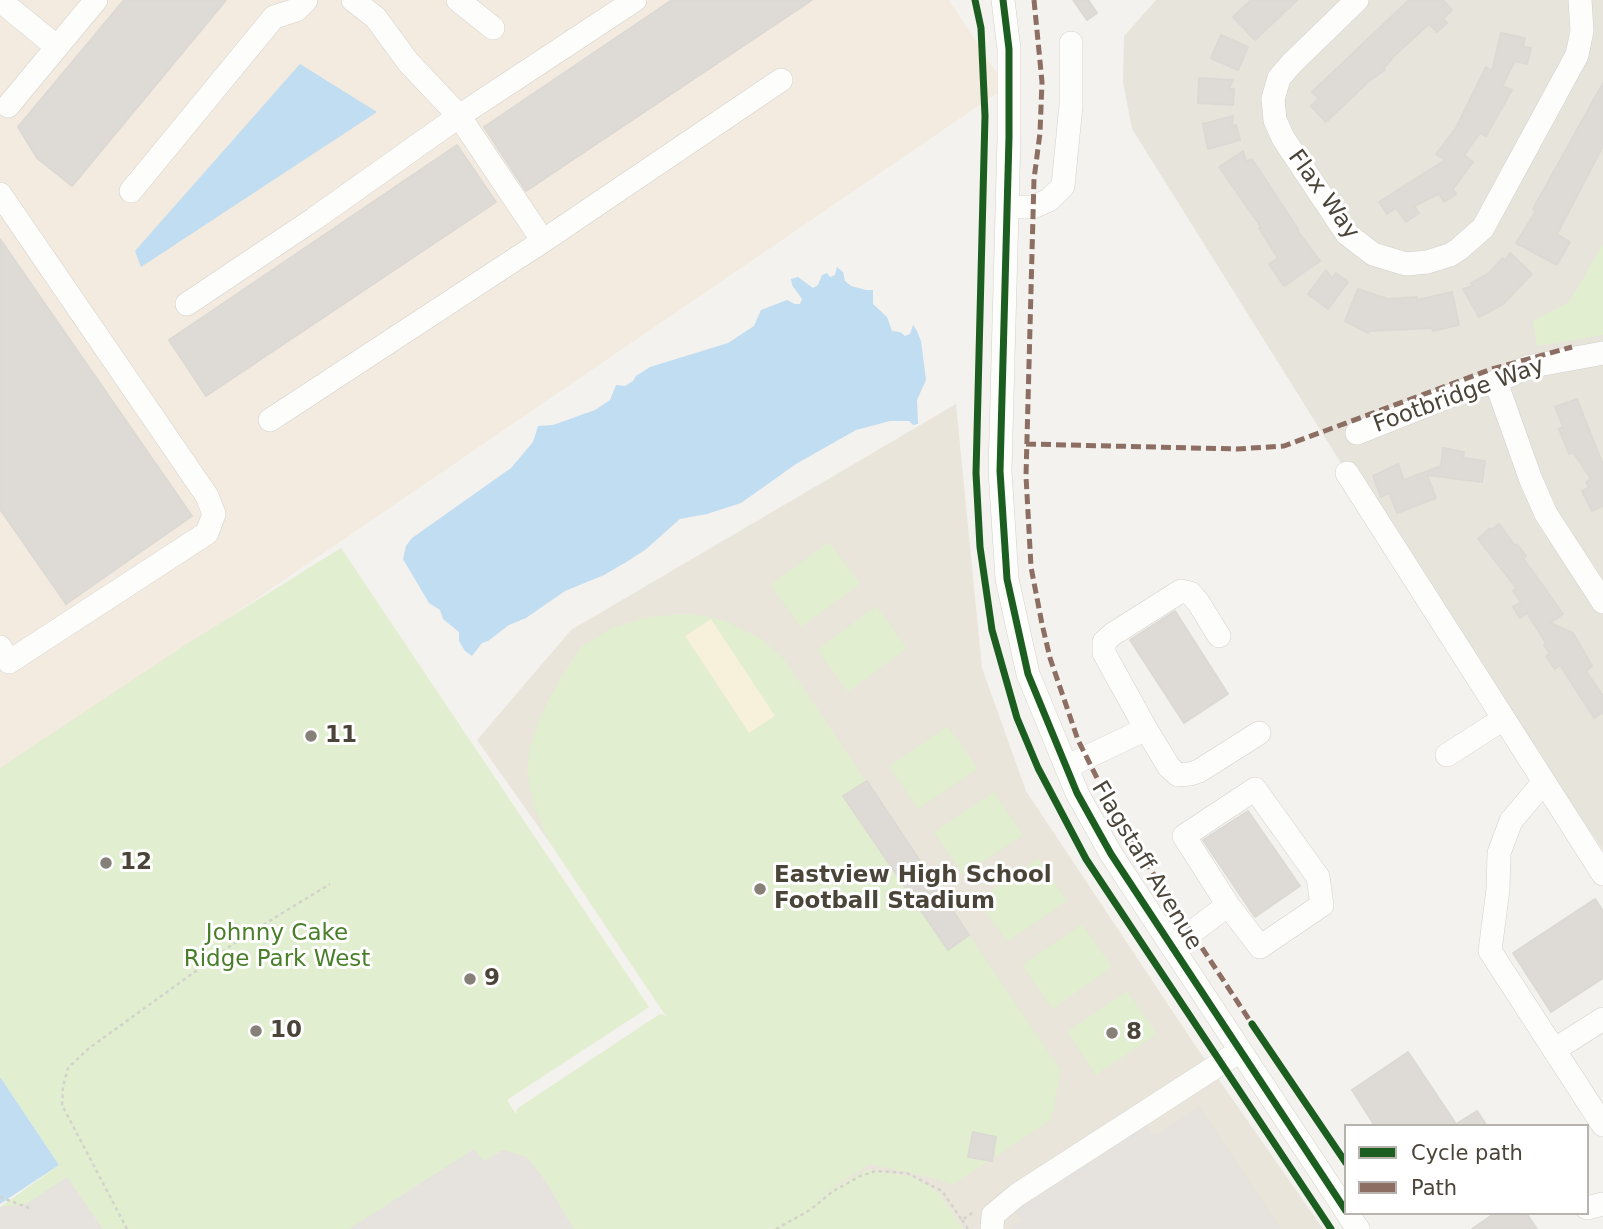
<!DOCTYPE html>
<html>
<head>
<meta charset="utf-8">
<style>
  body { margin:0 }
  #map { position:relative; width:1603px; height:1229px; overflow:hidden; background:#f4f2ee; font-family:"DejaVu Sans",sans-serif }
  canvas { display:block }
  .legend { position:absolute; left:1344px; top:1124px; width:245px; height:91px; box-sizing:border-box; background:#fff; border:2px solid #b7b4b0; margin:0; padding:9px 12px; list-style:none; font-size:21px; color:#4b4439 }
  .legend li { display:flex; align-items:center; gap:14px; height:35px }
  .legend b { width:35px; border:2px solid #b7b4b0 }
</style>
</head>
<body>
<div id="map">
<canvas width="1603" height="1229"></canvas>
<ul class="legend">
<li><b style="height:9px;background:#1b5e20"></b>Cycle path</li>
<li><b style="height:9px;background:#8d6e63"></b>Path</li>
</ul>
</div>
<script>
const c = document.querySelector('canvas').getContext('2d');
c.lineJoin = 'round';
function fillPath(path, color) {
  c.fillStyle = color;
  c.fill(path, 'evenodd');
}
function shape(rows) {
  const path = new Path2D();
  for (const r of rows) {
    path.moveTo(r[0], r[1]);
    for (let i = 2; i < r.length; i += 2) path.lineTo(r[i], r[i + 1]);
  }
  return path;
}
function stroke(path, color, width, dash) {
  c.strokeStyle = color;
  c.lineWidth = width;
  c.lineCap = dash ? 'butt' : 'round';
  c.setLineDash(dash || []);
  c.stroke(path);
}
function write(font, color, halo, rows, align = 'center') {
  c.font = font + ' "DejaVu Sans",sans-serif';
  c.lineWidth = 6;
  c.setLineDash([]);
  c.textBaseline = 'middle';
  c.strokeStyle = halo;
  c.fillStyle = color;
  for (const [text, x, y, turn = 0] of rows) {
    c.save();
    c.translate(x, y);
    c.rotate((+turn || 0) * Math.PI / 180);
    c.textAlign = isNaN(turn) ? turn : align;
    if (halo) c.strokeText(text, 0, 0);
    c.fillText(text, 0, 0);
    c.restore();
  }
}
fillPath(shape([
  [1156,0,1603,0,1603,850,1361,495,1132,129,1123,82,1124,36]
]), '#e7e4dc');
fillPath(shape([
  [0,0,949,0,1006,87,0,774]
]), '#f3ebdf');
fillPath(shape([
  [956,404,982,668,1026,791,1199,1051,1323,1229,963,1229,939,1193,796,1210,550,843,477,740,571,630]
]), '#eae5da');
fillPath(shape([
  [1603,244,1603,335,1537,346,1533,321,1569,302],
  [829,542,860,584,801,627,770,585],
  [341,548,649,1007,507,1100,516,1114,518,1108,660,1014,666,1016,550,843,534,807,527,770,530,747,541,714,559,681,581,647,611,628,648,617,685,614,705,616,725,621,760,638,783,658,1061,1071,1051,1120,952,1185,937,1179,870,1164,814,1199,867,1170,914,1177,939,1193,963,1229,770,1229,773,1226,768,1229,0,1229,0,1207,59,1165,0,1077,0,768,190,642],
  [876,606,907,648,848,692,817,650],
  [948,726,978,769,918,809,889,766],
  [994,792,1023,835,963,875,934,832],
  [1038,858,1067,901,1007,942,978,900],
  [1082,924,1112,967,1052,1009,1022,965],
  [1127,991,1157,1034,1096,1075,1067,1032]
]), '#e1eecf');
fillPath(shape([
  [711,619,775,716,749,733,685,636]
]), '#f7f0da');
fillPath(shape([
  [1200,1106,1281,1229,1012,1229,1011,1227,1022,1220,1014,1210,1145,1123,1154,1136],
  [474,1149,484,1161,503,1150,527,1157,545,1180,574,1229,349,1229],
  [67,1177,103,1229,0,1229,0,1207,26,1204]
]), '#e6e3df');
fillPath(shape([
  [300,64,377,112,141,267,135,251],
  [837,267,843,272,845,281,851,286,866,290,873,290,873,304,887,317,892,331,900,332,905,336,910,334,913,325,917,331,921,341,926,380,917,400,918,424,913,425,909,421,890,421,856,430,796,464,741,503,707,514,680,519,645,550,628,561,604,575,565,591,526,618,509,625,488,641,482,643,472,656,465,651,459,641,459,632,443,619,440,610,429,603,403,559,406,546,412,538,511,468,533,442,538,426,553,425,595,410,610,400,616,385,625,386,633,381,636,376,650,367,728,343,754,326,761,310,787,300,795,304,800,304,802,299,792,285,791,279,798,277,813,288,818,285,822,275,827,273,830,277,835,275],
  [0,1077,59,1165,0,1204]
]), '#c0ddf1');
const building = shape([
  [124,0,226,0,72,186,37,158,18,127,124,0],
  [672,0,812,0,526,191,484,127,672,0],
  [1073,0,1088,0,1097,13,1087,20,1073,0],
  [1251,0,1297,0,1255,40,1233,17,1251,0],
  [1409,0,1443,0,1452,10,1443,19,1447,23,1437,32,1429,24,1394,56,1384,68,1385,70,1369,81,1326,122,1311,106,1319,98,1312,92,1409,0],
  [1501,33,1525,38,1523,47,1531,48,1527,64,1515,61,1502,86,1512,90,1486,136,1480,133,1464,155,1473,162,1453,189,1456,194,1444,202,1439,194,1414,206,1419,213,1406,222,1396,208,1387,214,1379,202,1445,160,1436,154,1456,128,1486,67,1492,71,1501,33],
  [1221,35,1248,47,1238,70,1211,58,1221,35],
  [1199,78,1233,80,1229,89,1234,89,1233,105,1198,103,1199,78],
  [1603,83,1603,146,1557,234,1570,242,1557,265,1516,243,1536,211,1533,209,1603,83],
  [1233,116,1232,126,1236,125,1240,140,1208,149,1203,124,1233,116],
  [457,145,496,202,206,396,169,340,457,145],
  [1243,151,1246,162,1252,159,1298,229,1297,230,1320,261,1284,286,1269,264,1278,258,1259,228,1261,227,1219,167,1243,151],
  [0,239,192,516,66,604,0,509,0,239],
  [1510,253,1532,274,1503,304,1479,317,1463,289,1473,286,1471,283,1489,273,1503,258,1505,261,1510,253],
  [1326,270,1332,278,1336,273,1348,282,1328,309,1308,294,1326,270],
  [1358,289,1388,299,1417,297,1417,300,1452,292,1459,325,1433,331,1432,328,1369,331,1368,333,1345,321,1358,289],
  [1577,399,1603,465,1603,506,1592,511,1582,491,1589,487,1586,482,1591,479,1573,452,1569,454,1559,429,1563,427,1555,407,1577,399],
  [1443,448,1464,452,1463,458,1485,461,1482,482,1427,475,1436,498,1397,513,1389,493,1381,497,1373,476,1398,464,1404,480,1441,466,1443,448],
  [1499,524,1515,546,1517,544,1526,556,1523,558,1563,614,1550,623,1573,633,1592,666,1586,671,1603,696,1603,712,1594,718,1560,665,1555,669,1546,656,1550,654,1544,645,1546,643,1527,613,1520,618,1513,607,1521,602,1513,591,1517,589,1478,539,1490,528,1491,530,1499,524],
  [1175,611,1228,694,1184,723,1130,640,1175,611],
  [867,781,969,935,948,950,843,796,867,781],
  [1248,811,1300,886,1255,917,1203,840,1248,811],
  [1595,899,1603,911,1603,978,1551,1012,1513,953,1595,899],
  [1408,1052,1456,1124,1477,1111,1487,1126,1375,1126,1352,1090,1408,1052],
  [973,1132,996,1137,992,1161,968,1157,973,1132],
  [1495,1213,1526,1213,1537,1229,1472,1229,1495,1213]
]);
fillPath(building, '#dedbd6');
stroke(building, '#dcd9d4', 2);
const minor = shape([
  [458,0,493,28],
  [1003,0,1009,49,1009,137,1000,471,1007,579,1028,674,1077,793,1111,854,1346,1211],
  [1357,0,1292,63,1279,78,1273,99,1275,120,1283,138,1347,234,1373,254,1406,264,1427,262,1450,255,1459,249,1483,228,1577,55,1582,31,1580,0],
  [2,2,57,47],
  [8,106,96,0],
  [131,191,274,17,296,10,306,0],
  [0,194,207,496,214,514,207,533,9,662,0,647],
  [1007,207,1033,207,1049,200,1063,186,1071,105,1071,43],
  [543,241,781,80],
  [187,304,314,219,459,116,408,62,376,18,353,0],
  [1496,382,1531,480,1546,514,1603,602],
  [270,420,543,241,459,116,635,0],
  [1357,433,1470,388,1496,382,1527,367,1603,353],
  [1347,473,1603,874],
  [1146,729,1169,767,1178,775,1190,774,1199,771,1259,733],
  [1447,755,1503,719],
  [1066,767,1146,729,1104,653,1104,642,1113,634,1181,591,1190,593,1198,602,1219,636],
  [1543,783,1511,821,1499,853,1498,889,1490,951,1603,1125],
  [1172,947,1228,905,1260,947,1322,905,1318,877,1255,789,1184,836,1228,905],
  [1554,1050,1603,1019],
  [1587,1208,1603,1204],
  [1347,1213,1358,1229],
  [992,1229,993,1215,1017,1195,1240,1051]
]);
stroke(minor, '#d2d0cb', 24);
stroke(shape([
  [0,1197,29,1208],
  [962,1220,968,1229],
  [127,1229,62,1105,63,1087,68,1068,88,1049,243,937,330,884],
  [776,1229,810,1210,832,1192,860,1176,876,1171,907,1173,942,1191,962,1220,975,1211]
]), '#d3d2cc', 2.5, [3.5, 3.5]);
stroke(minor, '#fdfdfc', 23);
stroke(shape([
  [1034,0,1042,82,1040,133,1034,179,1026,476,1031,567,1042,624,1050,658,1078,740,1108,800,1124,829,1252,1024],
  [1026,444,1237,449,1284,446,1492,369,1572,347]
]), '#8d6e63', 5, [10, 5]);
stroke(shape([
  [975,0,981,28,985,116,976,473,980,547,992,630,1017,718,1038,768,1086,859,1331,1229],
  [1003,0,1009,49,1009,137,1000,471,1007,579,1028,674,1077,793,1111,854,1346,1211],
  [1252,1024,1346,1163]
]), '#1b5e20', 7);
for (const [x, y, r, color] of [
  [311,736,7,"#868178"],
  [106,863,7,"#868178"],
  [760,889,7,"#868178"],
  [470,979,7,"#868178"],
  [256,1031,7,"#868178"],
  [1112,1033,7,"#868178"]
]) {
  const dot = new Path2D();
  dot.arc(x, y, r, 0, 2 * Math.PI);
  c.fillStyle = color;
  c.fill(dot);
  stroke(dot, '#fff', 2.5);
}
write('23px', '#4b4439', '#fff', [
  ["Flax Way",1323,195,54],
  ["Footbridge Way",1459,396,-20],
  ["Flagstaff Avenue",1146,866,59]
]);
write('bold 23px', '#4b4439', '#fff', [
  ["11",325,736],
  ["12",120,863],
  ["Eastview High School",774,876],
  ["Football Stadium",774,902],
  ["9",484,979],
  ["10",270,1031],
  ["8",1126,1033]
], 'left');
write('23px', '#4a7f2a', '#fff', [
  ["Johnny Cake",277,934],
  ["Ridge Park West",277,960]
]);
</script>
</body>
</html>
